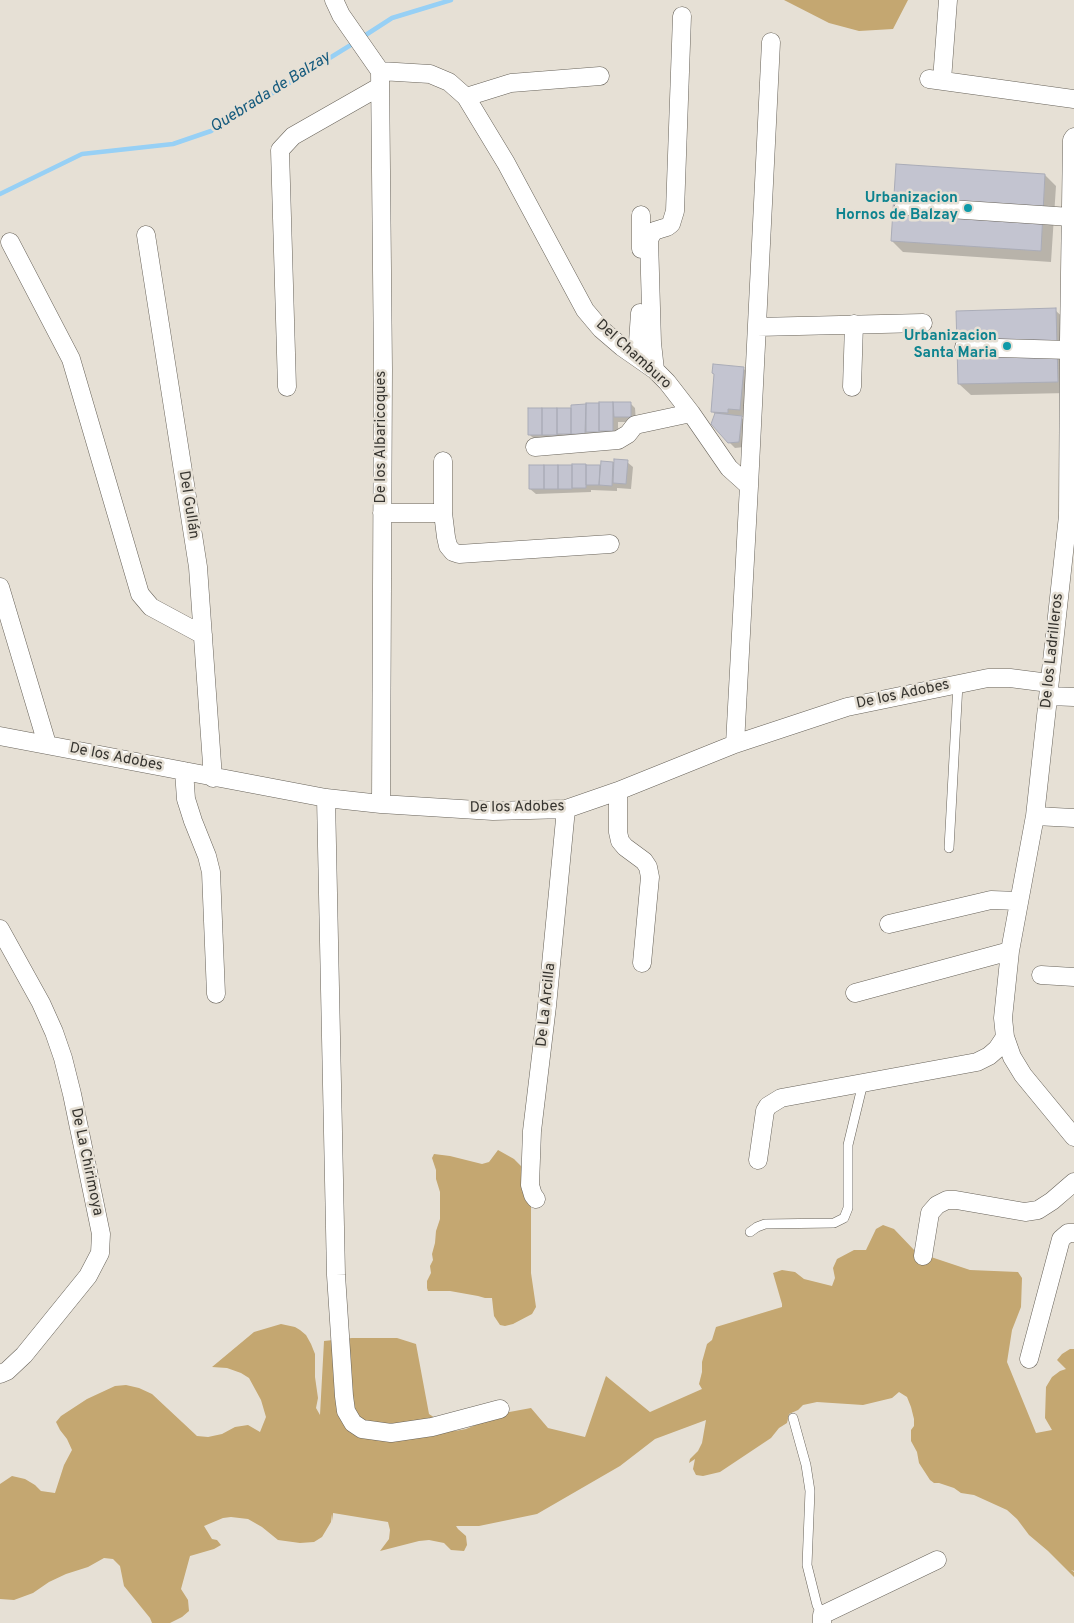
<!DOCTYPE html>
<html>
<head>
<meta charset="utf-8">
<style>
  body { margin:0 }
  canvas { display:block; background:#e6e0d5 }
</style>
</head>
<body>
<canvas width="1074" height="1623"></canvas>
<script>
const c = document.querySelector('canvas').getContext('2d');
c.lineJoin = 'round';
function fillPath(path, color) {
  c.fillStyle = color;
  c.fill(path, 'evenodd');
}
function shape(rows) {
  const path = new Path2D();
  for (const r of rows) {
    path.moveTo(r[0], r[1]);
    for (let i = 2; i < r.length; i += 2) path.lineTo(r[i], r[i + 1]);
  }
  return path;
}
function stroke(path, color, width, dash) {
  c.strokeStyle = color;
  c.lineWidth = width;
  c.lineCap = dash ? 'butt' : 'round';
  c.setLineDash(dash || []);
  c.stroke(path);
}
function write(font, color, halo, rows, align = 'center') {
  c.font = font + ' Overpass,sans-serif';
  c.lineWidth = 5;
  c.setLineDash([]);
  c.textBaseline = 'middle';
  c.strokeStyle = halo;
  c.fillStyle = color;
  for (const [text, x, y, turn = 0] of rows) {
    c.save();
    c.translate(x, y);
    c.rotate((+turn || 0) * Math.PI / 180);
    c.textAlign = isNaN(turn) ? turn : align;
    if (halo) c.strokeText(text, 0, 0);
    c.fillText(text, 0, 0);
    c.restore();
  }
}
fillPath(shape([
  [784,0,908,0,893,29,859,31,829,23],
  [498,1150,514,1159,526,1171,531,1206,531,1273,536,1307,532,1314,513,1324,505,1326,500,1325,494,1316,492,1298,485,1298,478,1296,450,1291,428,1291,427,1288,427,1281,431,1273,430,1266,433,1260,432,1254,435,1243,436,1231,440,1219,440,1192,436,1179,436,1170,432,1158,434,1154,450,1156,482,1164,489,1162],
  [883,1225,894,1229,916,1252,970,1270,1018,1272,1022,1278,1021,1307,1012,1330,1007,1362,1036,1433,1052,1430,1045,1418,1046,1387,1052,1377,1060,1371,1066,1369,1057,1360,1062,1354,1070,1349,1074,1349,1074,1571,1071,1570,1074,1572,1074,1577,1048,1551,1029,1535,1017,1519,1007,1510,974,1495,961,1493,954,1488,939,1483,934,1483,930,1480,919,1463,917,1452,911,1441,911,1430,914,1426,914,1419,911,1407,907,1397,899,1392,892,1398,863,1405,817,1402,803,1405,798,1410,789,1414,787,1423,779,1428,771,1438,720,1472,703,1476,696,1475,693,1469,695,1459,689,1463,690,1459,698,1451,702,1443,706,1420,655,1439,620,1466,537,1514,479,1526,456,1526,458,1529,466,1536,467,1545,464,1551,451,1550,444,1543,429,1540,419,1541,380,1551,389,1539,390,1530,388,1522,333,1513,333,1521,332,1514,331,1522,322,1537,314,1542,300,1543,278,1540,262,1527,248,1519,231,1517,223,1518,204,1526,212,1539,217,1540,221,1545,214,1549,190,1556,181,1589,188,1600,189,1611,182,1617,170,1623,152,1623,150,1618,124,1586,120,1566,113,1559,104,1558,88,1567,66,1574,49,1582,33,1593,14,1600,0,1599,0,1484,12,1476,25,1479,35,1485,41,1491,55,1493,64,1465,72,1450,67,1439,60,1430,56,1422,61,1416,87,1399,115,1386,126,1385,139,1388,152,1394,197,1436,208,1437,222,1434,235,1427,248,1425,260,1432,266,1417,261,1400,249,1378,241,1373,227,1368,212,1367,254,1332,281,1324,295,1327,300,1330,306,1335,311,1344,315,1354,315,1377,318,1398,316,1408,320,1415,324,1341,352,1338,397,1338,416,1344,429,1414,455,1431,466,1429,504,1413,531,1408,548,1428,585,1437,606,1376,650,1412,702,1389,699,1384,702,1372,702,1362,707,1344,712,1340,716,1327,782,1307,782,1304,773,1273,782,1270,795,1272,804,1279,832,1286,835,1278,833,1268,837,1259,854,1250,866,1250,876,1229]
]), '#c4a771');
fillPath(shape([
  [1045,175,1056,186,1051,262,903,252,892,241],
  [1055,310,1067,321,1068,393,971,395,959,384],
  [743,368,752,377,748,418,741,417,747,423,744,447,735,448,729,442,716,415,713,412],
  [630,403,635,408,636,422,618,422,618,436,535,440,529,434,573,409,573,406],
  [602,462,627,462,633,467,631,489,617,488,617,491,591,490,591,492,536,494,530,489,530,467,602,466]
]), '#0003');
stroke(shape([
  [361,38,392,18,451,0],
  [0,194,82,154,173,144,211,131,354,43]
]), '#97d0f5', 4.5);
const building = shape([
  [896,164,1045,174,1041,251,891,241,896,164],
  [1056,308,1058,382,958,384,956,311,1056,308],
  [713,364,744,367,740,410,728,409,728,413,711,412,714,374,712,373,713,364],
  [599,402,613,402,613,431,599,431,599,402],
  [613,402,631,402,631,417,614,417,613,402],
  [586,403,599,403,599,432,586,432,586,403],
  [586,404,585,434,571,434,571,405,586,404],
  [528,408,542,408,542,435,528,435,528,408],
  [542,408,557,408,557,435,542,435,542,408],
  [557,408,571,408,571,434,557,434,557,408],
  [715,413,742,416,739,442,728,443,711,424,715,413],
  [614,459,628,460,626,484,613,483,614,459],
  [601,461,613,462,612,486,599,485,601,461],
  [572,464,586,464,586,488,572,488,572,464],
  [529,465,544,465,544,489,529,489,529,465],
  [544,465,558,465,558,489,544,489,544,465],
  [558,465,572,465,572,489,558,489,558,465],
  [586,465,600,465,599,485,586,485,586,465]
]);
fillPath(building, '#c3c4d0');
stroke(building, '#aaacb7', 1);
const lane = shape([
  [949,848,958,684],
  [750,1232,757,1227,765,1224,834,1223,844,1218,848,1208,848,1145,863,1083],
  [793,1418,806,1465,810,1491,807,1565,817,1605,822,1615]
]);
const street = shape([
  [334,0,341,15,380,71],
  [380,71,430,74,449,82,466,97,506,163,585,310,601,329,622,347,655,370,667,382,691,413,729,468,749,486,735,744],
  [380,71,383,369,381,804],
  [929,79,1074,99],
  [942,80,948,0],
  [466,97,511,83,600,76],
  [1074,137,1072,140,1069,340,1068,516,1035,816,1010,951,1003,1018,1005,1037,1012,1057,1023,1075,1074,1137],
  [904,206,1071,217],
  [146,235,198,567,213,778],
  [10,242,71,359,140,594,151,607,203,635],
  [641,249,641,215],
  [757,327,923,323],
  [964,347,1069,350],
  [637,357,640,313],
  [655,370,652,343,649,239,654,231,667,227,671,224,675,211,682,16],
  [287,387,280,150,293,136,379,87],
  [852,387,854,324],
  [535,447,618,440,628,434,635,425,691,413],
  [443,461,443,513,446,537,448,546,453,552,459,554,610,544],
  [749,486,771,42],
  [382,513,443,513],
  [0,587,47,744],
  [1049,696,1074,697],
  [0,736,326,798,381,804,493,811,566,809,618,791,735,744,847,707,988,678,1010,678,1049,683],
  [184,771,186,799,193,821,207,856,211,872,216,994],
  [618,791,618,832,620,841,625,847,644,861,648,867,650,877,642,963],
  [326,798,336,1275,344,1396,346,1411,353,1423,362,1429,391,1433,432,1427,500,1409],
  [1035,816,1074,818],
  [889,924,991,900,1019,901],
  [0,929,41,1003,54,1032,63,1058,72,1094,101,1234,100,1253,88,1276,24,1355,7,1371,0,1374],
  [1041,975,1074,977],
  [855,993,1010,951],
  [758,1160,765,1111,768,1106,781,1098,977,1062,989,1056,997,1049,1005,1037],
  [536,1199,533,1195,530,1185,532,1131,547,1006,566,809],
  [923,1256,930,1213,937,1205,947,1200,956,1200,1025,1212,1038,1210,1052,1201,1074,1182],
  [1029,1359,1061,1239,1068,1233,1074,1233],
  [822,1623,822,1615,937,1560]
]);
stroke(lane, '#68635a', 10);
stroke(street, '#68635a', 19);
stroke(lane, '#fff', 9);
stroke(street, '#fff', 18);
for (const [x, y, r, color] of [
  [968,208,5,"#0f9aa8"],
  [1007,346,5,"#0f9aa8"]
]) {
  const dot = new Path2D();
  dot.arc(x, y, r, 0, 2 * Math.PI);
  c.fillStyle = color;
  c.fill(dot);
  stroke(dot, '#e6e0d5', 2);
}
write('bold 15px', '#0d838f', '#e6e0d5', [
  ["Urbanizacion",958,199],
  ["Hornos de Balzay",958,216],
  ["Urbanizacion",997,337],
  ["Santa Maria",997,354]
], 'right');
write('15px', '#36342f', '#e6e0d5', [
  ["Del Chamburo",633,355,42],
  ["De los Albaricoques",382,437,-90],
  ["Del Gullán",188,505,81],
  ["De los Ladrilleros",1053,651,-84],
  ["De los Adobes",903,695,-12],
  ["De los Adobes",116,758,11],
  ["De los Adobes",517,808,-1],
  ["De La Arcilla",547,1005,-84],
  ["De La Chirimoya",86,1162,78]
]);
write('italic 16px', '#155a7d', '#e6e0d5', [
  ["Quebrada de Balzay",271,93,-32]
]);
</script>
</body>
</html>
